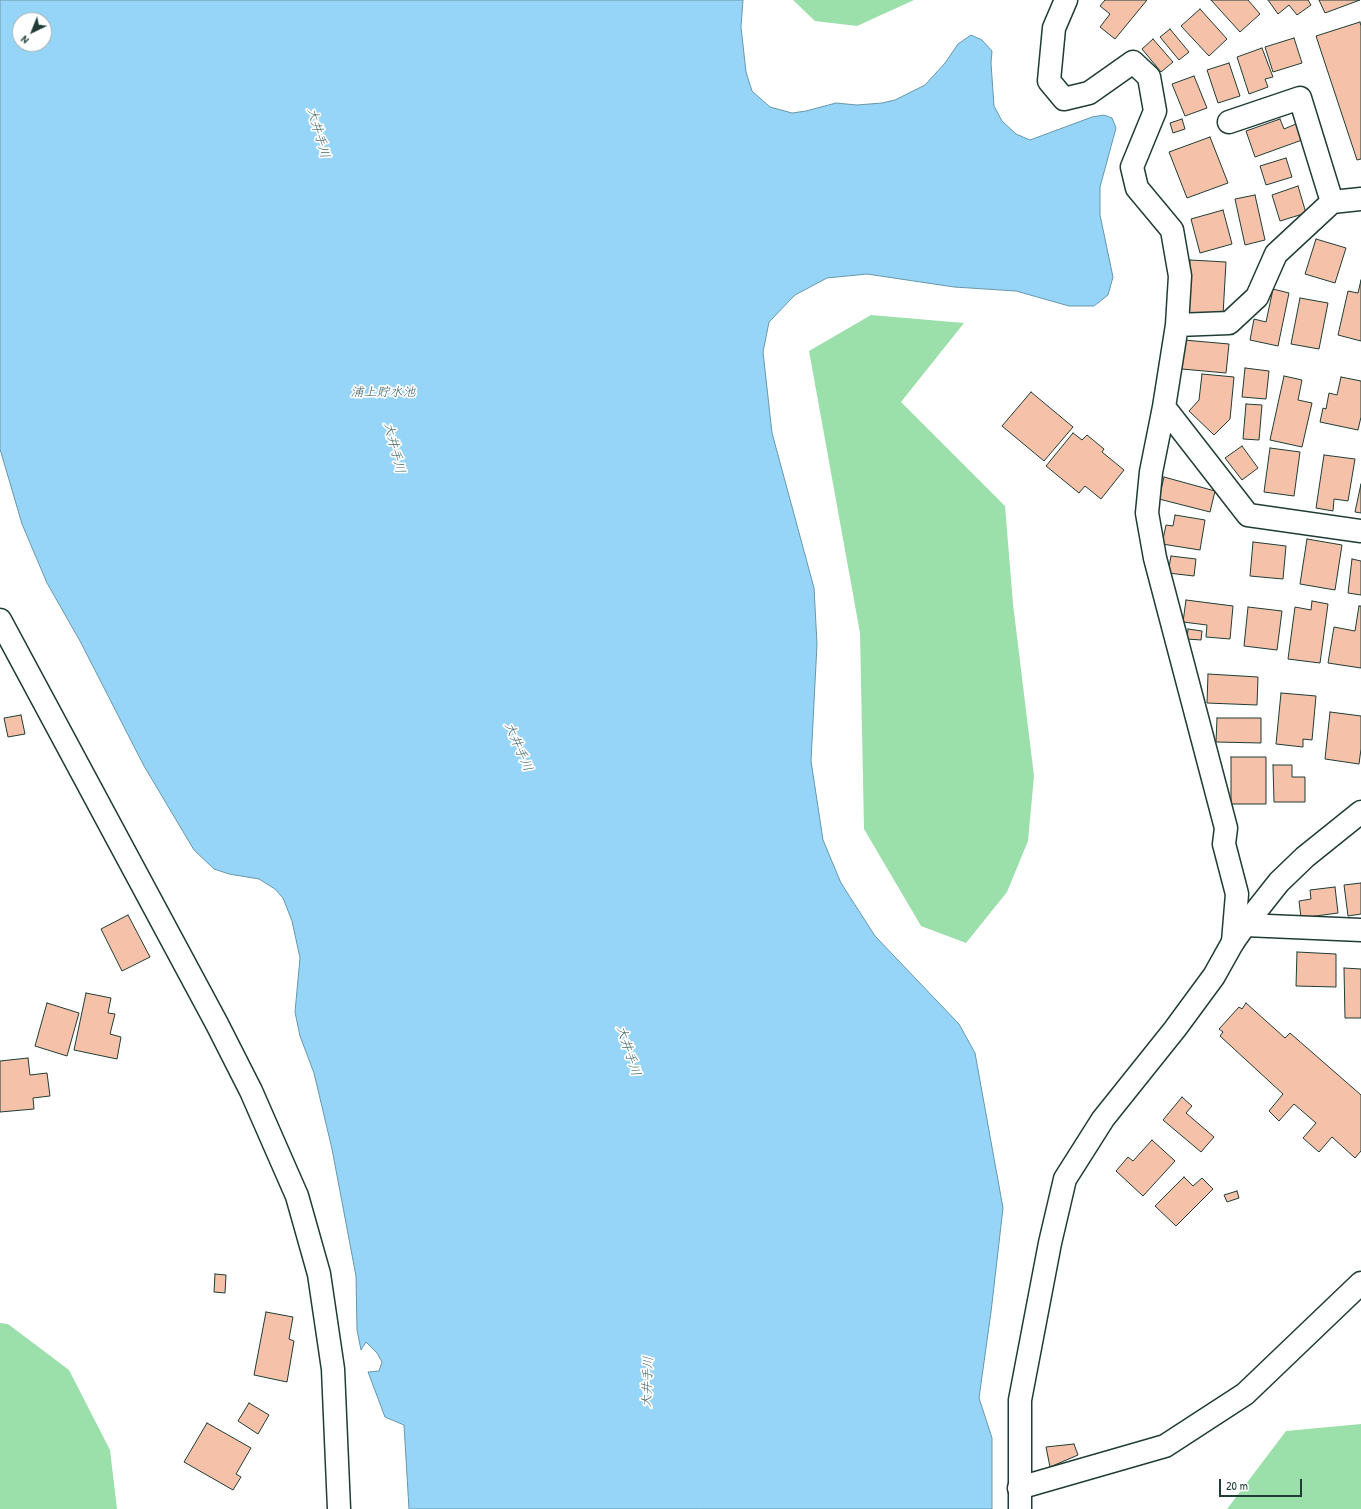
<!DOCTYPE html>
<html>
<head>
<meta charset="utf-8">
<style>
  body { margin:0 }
  #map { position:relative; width:1361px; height:1509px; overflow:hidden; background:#fff; font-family:"Patrick Hand",sans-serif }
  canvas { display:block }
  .north { position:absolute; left:12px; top:12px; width:40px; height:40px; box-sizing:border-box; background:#fff; border:1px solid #a5b1ae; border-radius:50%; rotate:223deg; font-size:11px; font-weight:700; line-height:16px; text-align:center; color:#1f3d34 }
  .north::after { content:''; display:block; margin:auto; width:14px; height:18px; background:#1f3d34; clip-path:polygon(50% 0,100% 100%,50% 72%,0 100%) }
  .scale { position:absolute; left:1219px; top:1479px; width:83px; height:18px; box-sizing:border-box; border:2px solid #1f3d34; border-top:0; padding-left:5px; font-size:12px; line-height:14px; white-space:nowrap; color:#1f3d34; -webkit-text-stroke:3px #fff; paint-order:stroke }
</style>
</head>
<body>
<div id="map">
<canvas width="1361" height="1509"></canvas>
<div class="north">N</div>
<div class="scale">20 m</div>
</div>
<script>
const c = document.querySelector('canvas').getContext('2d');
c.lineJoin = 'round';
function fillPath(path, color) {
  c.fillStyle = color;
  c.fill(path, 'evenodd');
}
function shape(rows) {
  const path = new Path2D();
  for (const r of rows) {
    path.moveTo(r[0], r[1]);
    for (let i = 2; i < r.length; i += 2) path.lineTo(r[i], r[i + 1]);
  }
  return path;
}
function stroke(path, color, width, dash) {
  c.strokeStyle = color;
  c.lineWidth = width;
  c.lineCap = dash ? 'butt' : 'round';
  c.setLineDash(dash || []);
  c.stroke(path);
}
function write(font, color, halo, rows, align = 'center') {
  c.font = font + ' "Patrick Hand","Klee One",sans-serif';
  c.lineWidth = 3.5;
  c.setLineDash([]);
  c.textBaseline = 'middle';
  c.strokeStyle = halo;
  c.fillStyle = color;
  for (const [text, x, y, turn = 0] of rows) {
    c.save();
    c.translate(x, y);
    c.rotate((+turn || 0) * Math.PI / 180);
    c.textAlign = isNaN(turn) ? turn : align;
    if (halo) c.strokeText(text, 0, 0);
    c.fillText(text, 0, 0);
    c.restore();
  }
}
fillPath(shape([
  [793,0,914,0,857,26,815,21],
  [871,315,964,323,901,402,1005,506,1013,604,1034,776,1028,841,1007,892,966,943,921,926,864,829,860,633,809,351],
  [0,1323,8,1324,69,1370,110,1450,117,1509,0,1509],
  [1361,1424,1361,1509,1227,1509,1286,1431]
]), '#9bdfaa');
const water = shape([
  [0,0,743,0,741,27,746,72,752,91,770,107,792,113,806,111,836,103,857,105,882,103,895,100,925,85,945,63,958,44,971,35,982,40,992,51,991,63,994,106,1002,121,1016,134,1030,140,1092,117,1104,115,1112,118,1116,128,1100,187,1100,215,1113,277,1108,295,1094,306,1069,306,1016,291,954,287,867,274,827,278,795,295,769,322,763,352,772,433,814,588,817,644,811,761,823,840,841,883,875,936,959,1024,975,1053,1003,1208,991,1312,979,1398,992,1438,992,1509,409,1509,404,1425,385,1417,368,1372,379,1371,382,1362,377,1353,366,1342,361,1350,357,1330,356,1276,332,1149,314,1073,300,1036,295,1012,300,958,292,921,283,898,275,889,259,879,229,874,214,869,194,850,144,766,80,641,47,583,22,524,0,449,0,0],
  [20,20,44,20,44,44,20,44,20,20]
]);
fillPath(water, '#96d5f7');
stroke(water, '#6698a9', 1);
const building = shape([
  [1105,0,1147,0,1115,39,1100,27,1110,14,1100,6,1105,0],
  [1211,0,1248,0,1260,14,1240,32,1211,0],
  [1268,0,1308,0,1311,5,1297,15,1289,5,1278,14,1268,0],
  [1319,0,1360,0,1325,13,1319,0],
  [1200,9,1227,39,1209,56,1181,26,1200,9],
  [1360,22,1361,26,1361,159,1357,160,1316,36,1360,22],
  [1170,29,1189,52,1179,60,1160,37,1170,29],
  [1294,38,1302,63,1273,72,1265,47,1294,38],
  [1153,39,1173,62,1161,72,1142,49,1153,39],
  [1262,48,1273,77,1265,79,1268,87,1249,94,1237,57,1262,48],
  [1229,63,1240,96,1218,103,1207,70,1229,63],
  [1194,76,1207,108,1185,116,1172,84,1194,76],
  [1182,119,1185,129,1173,133,1170,123,1182,119],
  [1280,119,1284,129,1296,124,1302,140,1255,157,1246,131,1280,119],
  [1210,137,1228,183,1187,198,1169,152,1210,137],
  [1286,158,1292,177,1266,185,1260,166,1286,158],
  [1298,186,1306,213,1280,221,1272,195,1298,186],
  [1255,195,1265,240,1245,245,1235,199,1255,195],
  [1223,210,1232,244,1200,253,1191,219,1223,210],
  [1316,239,1346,248,1335,283,1305,274,1316,239],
  [1190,260,1226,262,1223,315,1187,313,1190,260],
  [1361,280,1361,341,1338,335,1348,291,1358,293,1361,280],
  [1273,289,1289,293,1278,346,1250,340,1254,319,1266,322,1273,289],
  [1300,298,1328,303,1319,349,1291,344,1300,298],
  [1184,340,1229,344,1226,373,1182,369,1184,340],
  [1245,368,1269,371,1266,399,1242,397,1245,368],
  [1202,374,1234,377,1230,419,1214,435,1189,411,1199,400,1202,374],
  [1284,376,1302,380,1298,400,1312,403,1302,447,1270,440,1284,376],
  [1341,377,1361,381,1361,417,1358,430,1320,422,1323,408,1326,409,1329,393,1337,395,1341,377],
  [1031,392,1073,427,1044,461,1002,426,1031,392],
  [1246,404,1262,405,1259,440,1243,439,1246,404],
  [1073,433,1082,440,1087,435,1104,449,1102,452,1124,470,1101,499,1085,486,1079,493,1046,466,1073,433],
  [1242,446,1258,468,1242,480,1225,458,1242,446],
  [1270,448,1300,452,1294,496,1264,492,1270,448],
  [1324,455,1355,459,1348,501,1334,499,1333,511,1316,508,1324,455],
  [1164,477,1215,491,1210,512,1159,499,1164,477],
  [1361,484,1361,513,1355,512,1361,484],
  [1175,515,1205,520,1200,550,1162,544,1166,525,1173,526,1175,515],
  [1307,539,1342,545,1335,590,1300,584,1307,539],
  [1253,542,1286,546,1283,579,1250,576,1253,542],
  [1171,556,1196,559,1194,576,1168,573,1171,556],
  [1352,559,1361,561,1361,595,1348,593,1352,559],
  [1186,600,1233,606,1230,639,1206,637,1207,625,1183,622,1186,600],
  [1312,601,1328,604,1320,663,1288,659,1295,607,1311,610,1312,601],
  [1359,606,1361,606,1361,668,1328,663,1334,627,1355,631,1359,606],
  [1248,607,1282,611,1277,650,1244,646,1248,607],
  [1188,629,1202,631,1201,640,1187,639,1188,629],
  [1208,674,1258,677,1257,705,1207,703,1208,674],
  [1281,693,1316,696,1312,740,1303,739,1303,747,1276,744,1281,693],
  [1330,712,1361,716,1361,749,1359,764,1325,759,1330,712],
  [21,715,25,734,8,737,4,718,21,715],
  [1217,718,1261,718,1261,743,1216,742,1217,718],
  [1231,757,1266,757,1266,804,1231,804,1231,757],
  [1273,765,1292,765,1292,777,1305,777,1305,802,1274,802,1273,765],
  [1361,883,1361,914,1348,916,1344,885,1361,883],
  [1335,887,1338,913,1301,918,1299,901,1311,899,1310,890,1335,887],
  [128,915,150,957,122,971,101,929,128,915],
  [1297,952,1336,954,1336,987,1296,986,1297,952],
  [1344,968,1361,969,1361,1018,1345,1018,1344,968],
  [86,993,111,998,108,1013,115,1014,110,1034,121,1037,117,1059,74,1050,86,993],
  [47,1003,79,1013,67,1056,35,1046,47,1003],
  [1246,1003,1285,1038,1290,1033,1361,1095,1361,1151,1355,1158,1332,1137,1319,1152,1303,1138,1316,1123,1294,1104,1279,1121,1269,1111,1283,1094,1220,1036,1223,1032,1219,1029,1239,1007,1242,1009,1246,1003],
  [28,1058,30,1075,47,1073,50,1096,33,1098,34,1109,0,1112,0,1061,28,1058],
  [1182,1097,1192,1106,1186,1113,1214,1137,1201,1152,1163,1120,1182,1097],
  [1152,1140,1175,1161,1143,1196,1116,1171,1128,1157,1133,1161,1152,1140],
  [1184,1177,1193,1186,1202,1178,1213,1189,1176,1226,1155,1206,1184,1177],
  [1237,1191,1239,1198,1227,1202,1224,1195,1237,1191],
  [215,1274,226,1275,225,1293,214,1292,215,1274],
  [266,1312,293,1317,289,1339,294,1341,287,1382,254,1375,266,1312],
  [249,1403,269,1415,258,1434,238,1421,249,1403],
  [207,1423,251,1448,236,1474,241,1477,233,1490,184,1462,207,1423],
  [1074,1444,1078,1455,1050,1467,1046,1447,1074,1444]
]);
fillPath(building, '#f6c1a9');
stroke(building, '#1f3d34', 1);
const minor = shape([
  [1066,0,1054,28,1049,81,1064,99,1089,93,1133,62,1149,77,1155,111,1132,167,1137,188,1172,230,1180,276,1177,325,1164,407],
  [1229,122,1300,98,1332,202],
  [1177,325,1229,323,1257,297,1276,254,1332,202,1361,199],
  [1245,925,1361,930],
  [1233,942,1237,894,1224,844,1226,828,1155,558,1147,513,1151,472,1164,407,1248,515,1361,531],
  [1019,1488,1165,1446,1245,1394,1361,1283]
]);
const tertiary = shape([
  [0,620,217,1024,251,1091,297,1196,319,1274,333,1369,339,1509],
  [1020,1509,1020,1400,1050,1243,1065,1179,1103,1119,1175,1029,1214,976,1233,942,1245,925,1279,882,1305,857,1361,812]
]);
stroke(minor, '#1f3d34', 25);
stroke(tertiary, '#1f3d34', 25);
stroke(minor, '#fff', 22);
stroke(tertiary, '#fff', 22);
write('italic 13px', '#3d6365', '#fff', [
  ["大井手川",318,133,74],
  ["浦上貯水池",383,393],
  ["大井手川",394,448,76],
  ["大井手川",518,747,67],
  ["大井手川",628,1051,72],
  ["大井手川",648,1382,-88]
]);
</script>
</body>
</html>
